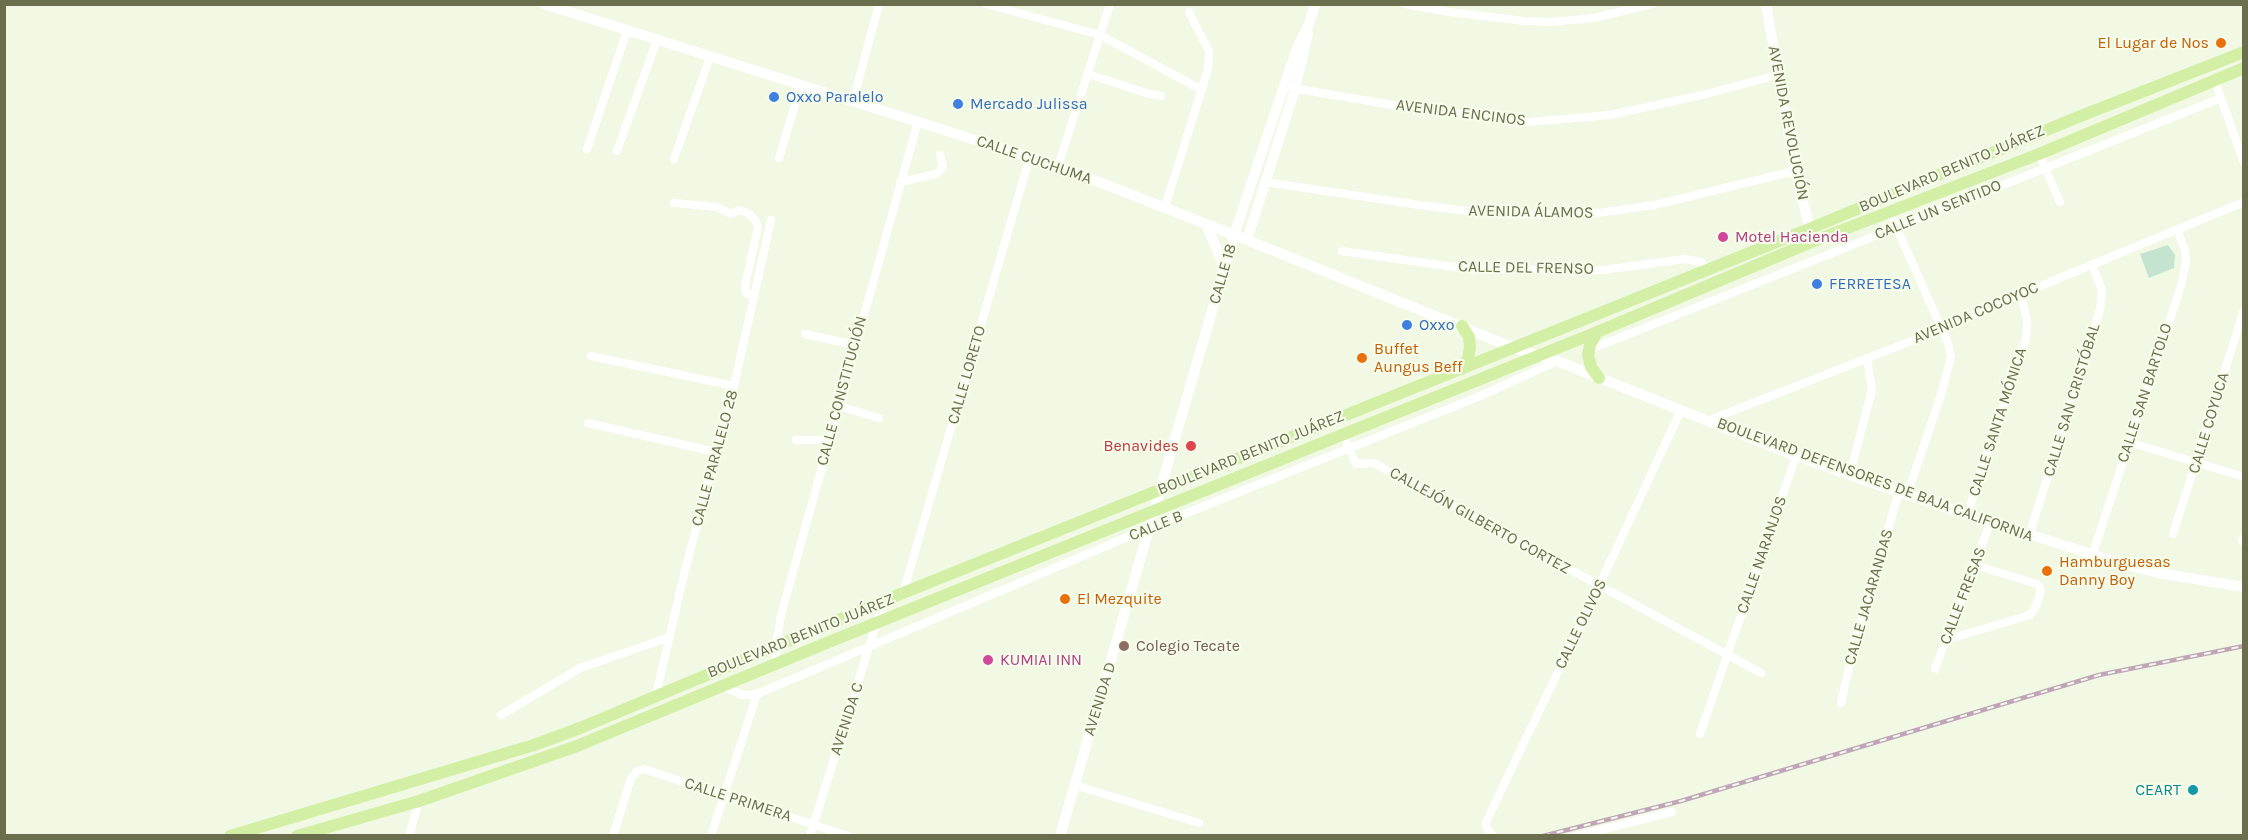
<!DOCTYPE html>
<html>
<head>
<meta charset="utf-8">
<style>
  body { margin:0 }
  #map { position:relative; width:2248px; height:840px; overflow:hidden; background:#f1f9e4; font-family:Karla,sans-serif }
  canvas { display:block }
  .frame { position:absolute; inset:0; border:6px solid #6a6e4d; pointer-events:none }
</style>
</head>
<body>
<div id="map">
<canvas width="2248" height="840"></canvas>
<div class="frame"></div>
</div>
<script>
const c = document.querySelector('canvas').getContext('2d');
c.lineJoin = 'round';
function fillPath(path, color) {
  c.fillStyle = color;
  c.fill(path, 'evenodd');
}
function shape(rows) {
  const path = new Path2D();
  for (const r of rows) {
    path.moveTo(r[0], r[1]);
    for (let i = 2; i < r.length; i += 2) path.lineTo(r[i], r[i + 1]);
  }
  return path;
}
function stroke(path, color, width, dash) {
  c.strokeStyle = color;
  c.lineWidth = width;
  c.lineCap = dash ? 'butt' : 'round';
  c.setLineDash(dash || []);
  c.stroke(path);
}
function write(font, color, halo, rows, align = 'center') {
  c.font = font + ' Karla,sans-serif';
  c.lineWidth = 4.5;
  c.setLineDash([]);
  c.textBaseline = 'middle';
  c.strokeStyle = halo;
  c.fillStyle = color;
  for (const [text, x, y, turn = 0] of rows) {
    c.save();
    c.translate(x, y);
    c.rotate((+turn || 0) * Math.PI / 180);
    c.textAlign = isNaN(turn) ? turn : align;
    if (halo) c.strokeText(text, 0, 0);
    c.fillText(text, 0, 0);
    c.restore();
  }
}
fillPath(shape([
  [2168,245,2175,255,2174,268,2149,278,2140,254]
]), '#c5e4d0');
stroke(shape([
  [986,4,1100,35,1202,90],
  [1405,4,1449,12,1524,21,1551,22,1594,18,1652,4],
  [1088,74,1146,93,1161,96],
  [2215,81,2244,163],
  [1292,88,1404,107,1528,122,1610,115,1702,95,1778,75],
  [853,101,879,4],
  [587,149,627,31],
  [617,151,657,40],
  [2039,154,2060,202],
  [779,158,801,85],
  [674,159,710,57],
  [1058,166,1110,4],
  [900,182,937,174,943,166,940,155],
  [1265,182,1426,206,1491,214,1544,215,1599,213,1654,205,1795,171],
  [674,203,717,207,731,214,739,210,748,213,755,220,758,227,745,285,746,293,754,297],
  [1165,207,1208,69,1209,51,1189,12],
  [1890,213,1948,343,1951,357,1941,395,1907,495],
  [1342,251,1475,270,1603,270,1685,259,1701,262,1708,270],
  [805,334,855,345],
  [1589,350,2221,98],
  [591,356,734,386],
  [838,406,879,418],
  [1707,421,1942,329,2021,294,2244,202],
  [588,423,716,452],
  [1343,435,1356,464,1374,463,1761,673],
  [796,440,829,440],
  [2129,442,2244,477],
  [1850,474,1872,390,1867,359],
  [1967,515,2026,339,2027,321,2021,294],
  [2173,534,2244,310],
  [2029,536,2100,310,2102,290,2092,265],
  [2242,541,2244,537],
  [2092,556,2181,286,2186,262,2185,250,2177,230],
  [903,593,1030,156],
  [1946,640,2030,615,2036,606,2041,590,2040,587,2037,584,1975,565],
  [776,663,776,646,781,615,918,121],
  [1935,669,1990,523],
  [722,686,742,695,757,694,1149,528,1478,397,1557,361],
  [656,695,685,570,734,386,771,220],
  [1841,703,1855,641,1899,492],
  [501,715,580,668,670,637],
  [1700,734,1796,456],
  [1074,785,1199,823],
  [409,836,419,801],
  [613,836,631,778,637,771,644,769,848,836],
  [711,836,757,694],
  [810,836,883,602],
  [1493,836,1486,827,1486,822,1599,586,1681,410],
  [1576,836,1672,812]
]), '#fff', 8);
stroke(shape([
  [544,4,1058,166,1247,240,1514,348,1557,361,1796,456,1907,495,2119,563,2158,573,2244,587],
  [1766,4,1795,171,1812,237],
  [1206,224,1225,269],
  [1247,240,1295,89,1308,33],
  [1060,836,1234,235,1297,48,1309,24,1315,4]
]), '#fff', 10);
stroke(shape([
  [1597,332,1590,345,1588,355,1591,367,1599,378],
  [1462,369,1468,358,1470,347,1469,337,1462,326],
  [230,836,534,745,580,728,903,593,1809,229,2078,117,2244,52],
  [297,836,419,801,577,746,824,644,1597,332,1814,241,2039,154,2244,68]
]), '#d2efa5', 12);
const rail = shape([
  [1543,836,1681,801,2099,675,2244,646]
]);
stroke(rail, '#c0a5b8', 4.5);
stroke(rail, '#f5fcea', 2, [7]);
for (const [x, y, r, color] of [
  [2221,43,6,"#e8710a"],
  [774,97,6,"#3f7fe0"],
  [958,104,6,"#3f7fe0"],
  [1723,237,6,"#d1479c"],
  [1817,284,6,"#3f7fe0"],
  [1407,325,6,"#3f7fe0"],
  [1362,358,6,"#e8710a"],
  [1191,446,6,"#e0444e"],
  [2047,571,6,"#e8710a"],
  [1065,599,6,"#e8710a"],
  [1124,646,6,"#8d6e63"],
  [988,660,6,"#d1479c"],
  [2193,790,6,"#0f9aa8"]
]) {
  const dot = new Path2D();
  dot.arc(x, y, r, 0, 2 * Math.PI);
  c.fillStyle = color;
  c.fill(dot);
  stroke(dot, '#f5fcea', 2);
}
write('16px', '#c56008', '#f5fcea', [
  ["El Lugar de Nos",2209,43,"right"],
  ["Buffet",1374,349],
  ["Aungus Beff",1374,367],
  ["Hamburguesas",2059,562],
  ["Danny Boy",2059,580],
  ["El Mezquite",1077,599]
], 'left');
write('16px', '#366cbe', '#f5fcea', [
  ["Oxxo Paralelo",786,97],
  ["Mercado Julissa",970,104],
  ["FERRETESA",1829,284],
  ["Oxxo",1419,325]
], 'left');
write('16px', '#6a6e4d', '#f5fcea', [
  ["AVENIDA ENCINOS",1461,113,7],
  ["AVENIDA REVOLUCIÓN",1788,123,79],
  ["CALLE CUCHUMA",1034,160,19],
  ["BOULEVARD BENITO JUÁREZ",1952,169,-23],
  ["CALLE UN SENTIDO",1938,210,-22],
  ["AVENIDA ÁLAMOS",1531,212,1],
  ["CALLE DEL FRENSO",1526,268,1],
  ["CALLE 18",1223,274,-74],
  ["AVENIDA COCOYOC",1976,313,-23],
  ["CALLE LORETO",967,375,-74],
  ["CALLE CONSTITUCIÓN",842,391,-75],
  ["CALLE SAN BARTOLO",2145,393,-72],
  ["CALLE SAN CRISTÓBAL",2072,400,-73],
  ["CALLE SANTA MÓNICA",1998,422,-72],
  ["CALLE COYUCA",2209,423,-73],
  ["BOULEVARD BENITO JUÁREZ",1251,453,-22],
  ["CALLE PARALELO 28",715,458,-75],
  ["BOULEVARD DEFENSORES DE BAJA CALIFORNIA",1875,480,20],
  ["CALLEJÓN GILBERTO CORTEZ",1480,521,29],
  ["CALLE B",1156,526,-22],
  ["CALLE NARANJOS",1762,555,-71],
  ["CALLE FRESAS",1963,596,-69],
  ["CALLE JACARANDAS",1869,597,-74],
  ["CALLE OLIVOS",1581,624,-64],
  ["BOULEVARD BENITO JUÁREZ",801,636,-22],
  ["AVENIDA D",1100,699,-73],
  ["AVENIDA C",847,719,-72],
  ["CALLE PRIMERA",738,800,18]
]);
write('16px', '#b23c85', '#f5fcea', [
  ["Motel Hacienda",1735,237],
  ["KUMIAI INN",1000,660]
], 'left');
write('16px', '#be3a42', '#f5fcea', [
  ["Benavides",1179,446]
], 'right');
write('16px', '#785e54', '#f5fcea', [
  ["Colegio Tecate",1136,646]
], 'left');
write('16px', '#0d838f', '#f5fcea', [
  ["CEART",2181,790]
], 'right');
</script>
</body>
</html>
